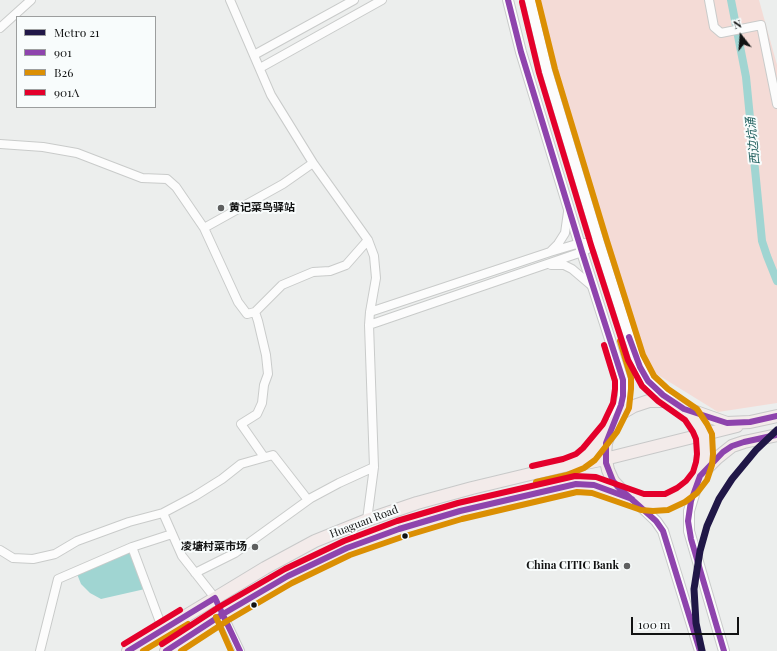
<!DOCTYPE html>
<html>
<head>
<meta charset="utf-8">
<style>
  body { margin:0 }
  #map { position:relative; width:777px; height:651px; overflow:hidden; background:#eceeed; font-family:"Playfair Display",serif }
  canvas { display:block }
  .legend { position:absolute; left:16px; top:16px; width:140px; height:92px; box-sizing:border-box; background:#f8fcfc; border:1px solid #9c9e9e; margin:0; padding:5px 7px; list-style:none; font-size:12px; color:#111212 }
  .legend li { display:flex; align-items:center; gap:8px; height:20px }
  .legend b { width:20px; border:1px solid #9c9e9e }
  .north { position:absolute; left:721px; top:16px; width:40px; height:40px; -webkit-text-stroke:3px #f8fcfc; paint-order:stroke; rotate:343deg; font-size:11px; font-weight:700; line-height:16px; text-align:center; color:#111212 }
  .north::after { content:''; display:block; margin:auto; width:14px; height:18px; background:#111212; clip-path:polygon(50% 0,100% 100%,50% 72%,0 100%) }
  .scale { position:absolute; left:631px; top:617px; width:108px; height:18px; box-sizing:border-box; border:2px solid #111212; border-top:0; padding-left:5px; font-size:12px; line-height:14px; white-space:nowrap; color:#111212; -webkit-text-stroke:3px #f8fcfc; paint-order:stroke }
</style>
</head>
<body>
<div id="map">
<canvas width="777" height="651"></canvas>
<ul class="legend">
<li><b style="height:5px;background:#201747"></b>Metro 21</li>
<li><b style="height:5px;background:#8e44ad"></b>901</li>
<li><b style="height:5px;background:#db8f03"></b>B26</li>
<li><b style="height:5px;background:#e4002b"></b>901A</li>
</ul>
<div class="north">N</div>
<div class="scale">100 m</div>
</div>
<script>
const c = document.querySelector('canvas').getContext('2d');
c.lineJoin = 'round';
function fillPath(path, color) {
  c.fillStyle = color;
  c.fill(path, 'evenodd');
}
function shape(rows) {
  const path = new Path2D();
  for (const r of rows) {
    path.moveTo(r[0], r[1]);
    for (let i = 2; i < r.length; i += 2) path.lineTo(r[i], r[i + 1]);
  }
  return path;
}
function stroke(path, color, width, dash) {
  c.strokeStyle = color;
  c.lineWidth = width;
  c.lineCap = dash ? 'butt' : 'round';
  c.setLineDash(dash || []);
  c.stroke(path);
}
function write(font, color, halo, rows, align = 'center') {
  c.font = font + ' "Playfair Display","Noto Sans SC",serif';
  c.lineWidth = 4;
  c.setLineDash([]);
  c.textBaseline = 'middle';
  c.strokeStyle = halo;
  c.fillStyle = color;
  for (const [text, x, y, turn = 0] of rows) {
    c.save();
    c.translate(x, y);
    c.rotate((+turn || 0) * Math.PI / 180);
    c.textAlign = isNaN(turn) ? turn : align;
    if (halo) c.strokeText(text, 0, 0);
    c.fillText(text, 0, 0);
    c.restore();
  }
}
fillPath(shape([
  [538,0,759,0,777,65,777,403,718,412,650,370,544,35]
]), '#f4dbd6');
fillPath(shape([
  [130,550,145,589,101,599,90,593,81,584,77,574]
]), '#a0d5d2');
stroke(shape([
  [731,0,746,77,762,241,767,256,777,281]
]), '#a0d5d2', 8);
const minor = shape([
  [230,0,271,95,313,163,368,240,374,256,376,278,370,312,369,325,374,467,367,520],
  [709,0,714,27,721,33,761,25,777,104],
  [0,28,31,0],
  [254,55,354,0],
  [260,68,382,0],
  [0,144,43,147,77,153,142,178,167,179,176,187,204,228,238,302,247,314,255,312,258,321,266,355,268,374,264,385,262,403,257,414,241,424,264,457],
  [204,228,283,184,313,163],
  [551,251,558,244,565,233,568,212],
  [551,265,564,265,572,269,592,286],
  [255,312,282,285,313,272,330,271,346,265,368,240],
  [369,325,582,252,599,243,580,243,550,252,370,312],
  [132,547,163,630],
  [0,550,13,558,33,559,55,554,77,541,129,522,163,513],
  [195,573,235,553,311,498,339,483,374,467],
  [40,651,58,579,132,547,172,534],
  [240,651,215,598,182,556,163,513,195,496,222,479,241,464,273,455,308,500]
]);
const tertiary = shape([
  [508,0,521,52,582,252,623,380,623,396,621,405,614,419],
  [530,0,547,71,599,243,636,358,648,381,663,395,674,402],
  [698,481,689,511,689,531,724,651],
  [633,499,656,521,663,531,700,651]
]);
const primary = shape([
  [684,409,694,418,704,437,705,454,704,464,700,476,692,487,681,495,667,502,653,503,642,502,624,493,613,481,608,470,605,455,606,443,613,424,622,413,634,406,649,401,665,401,727,423,750,422,777,416],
  [576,465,605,459,737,426],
  [702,473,717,458,732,446,744,442,777,435],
  [128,651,265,568,315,541,367,520,417,503,472,488,572,464,580,461,589,454,610,428],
  [166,651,223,614,288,576,347,548,399,529,460,511,576,484,585,484,594,485,630,497]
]);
stroke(minor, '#c9cbca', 10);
stroke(tertiary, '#c9cbca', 12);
stroke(primary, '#c8c9c9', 14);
stroke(minor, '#fcfcfc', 8);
stroke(tertiary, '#fcfcfc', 10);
stroke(primary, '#f3ebea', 12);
stroke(shape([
  [508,0,521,52,582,252,623,380,623,396,621,405,606,443,606,463,613,481,618,487,656,521,663,531,700,651],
  [629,337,640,367,648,381,663,395,684,409,727,423,750,422,777,416],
  [128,651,215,598,240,651],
  [166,651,223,614,288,576,347,548,399,529,460,511,576,484,594,485,632,499],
  [724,651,691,539,688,521,691,501,700,476,723,452,732,446,744,442,776,435]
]), '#8e44ad', 6);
stroke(shape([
  [536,482,567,475,584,468,595,460,617,432,629,408,631,389,631,378,620,341],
  [216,617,231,651],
  [143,651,188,624],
  [181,651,227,621,292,583,350,555,402,537,462,519,577,492,592,493,641,510,653,511,668,510,685,502,697,493,707,480,712,465,713,454,712,434,707,424,697,409,668,389,654,376,643,355,607,241,555,69,538,0]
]), '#db8f03', 6);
stroke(shape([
  [532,466,563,459,576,454,583,448,603,424,613,403,615,389,615,381,604,345],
  [124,644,180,610],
  [162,644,219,607,285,569,344,541,397,521,458,503,575,476,596,477,644,494,665,494,677,488,686,481,693,472,696,462,697,454,696,439,693,432,685,420,658,401,642,386,628,360,591,245,539,73,522,2]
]), '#e4002b', 6);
stroke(shape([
  [702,651,696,623,694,589,700,551,707,526,719,499,732,479,756,450,777,430]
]), '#201747', 7);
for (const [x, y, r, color] of [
  [221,208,4,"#5e5f5f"],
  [405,536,3.5,"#111212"],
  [255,547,4,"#5e5f5f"],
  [627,566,4,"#5e5f5f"],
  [254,605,3.5,"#111212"]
]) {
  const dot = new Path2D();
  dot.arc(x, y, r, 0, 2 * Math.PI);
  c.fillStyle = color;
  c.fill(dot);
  stroke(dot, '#f8fcfc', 1.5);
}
write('bold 11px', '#111212', '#f8fcfc', [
  ["黄记菜鸟驿站",229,208,"left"],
  ["凌塘村菜市场",247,547],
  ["China CITIC Bank",619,566]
], 'right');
write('11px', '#111212', '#f8fcfc', [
  ["Huaguan Road",364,522,-21]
]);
write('italic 12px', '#23615f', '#f8fcfc', [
  ["西边坑涌",753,141,-96]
]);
</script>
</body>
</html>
